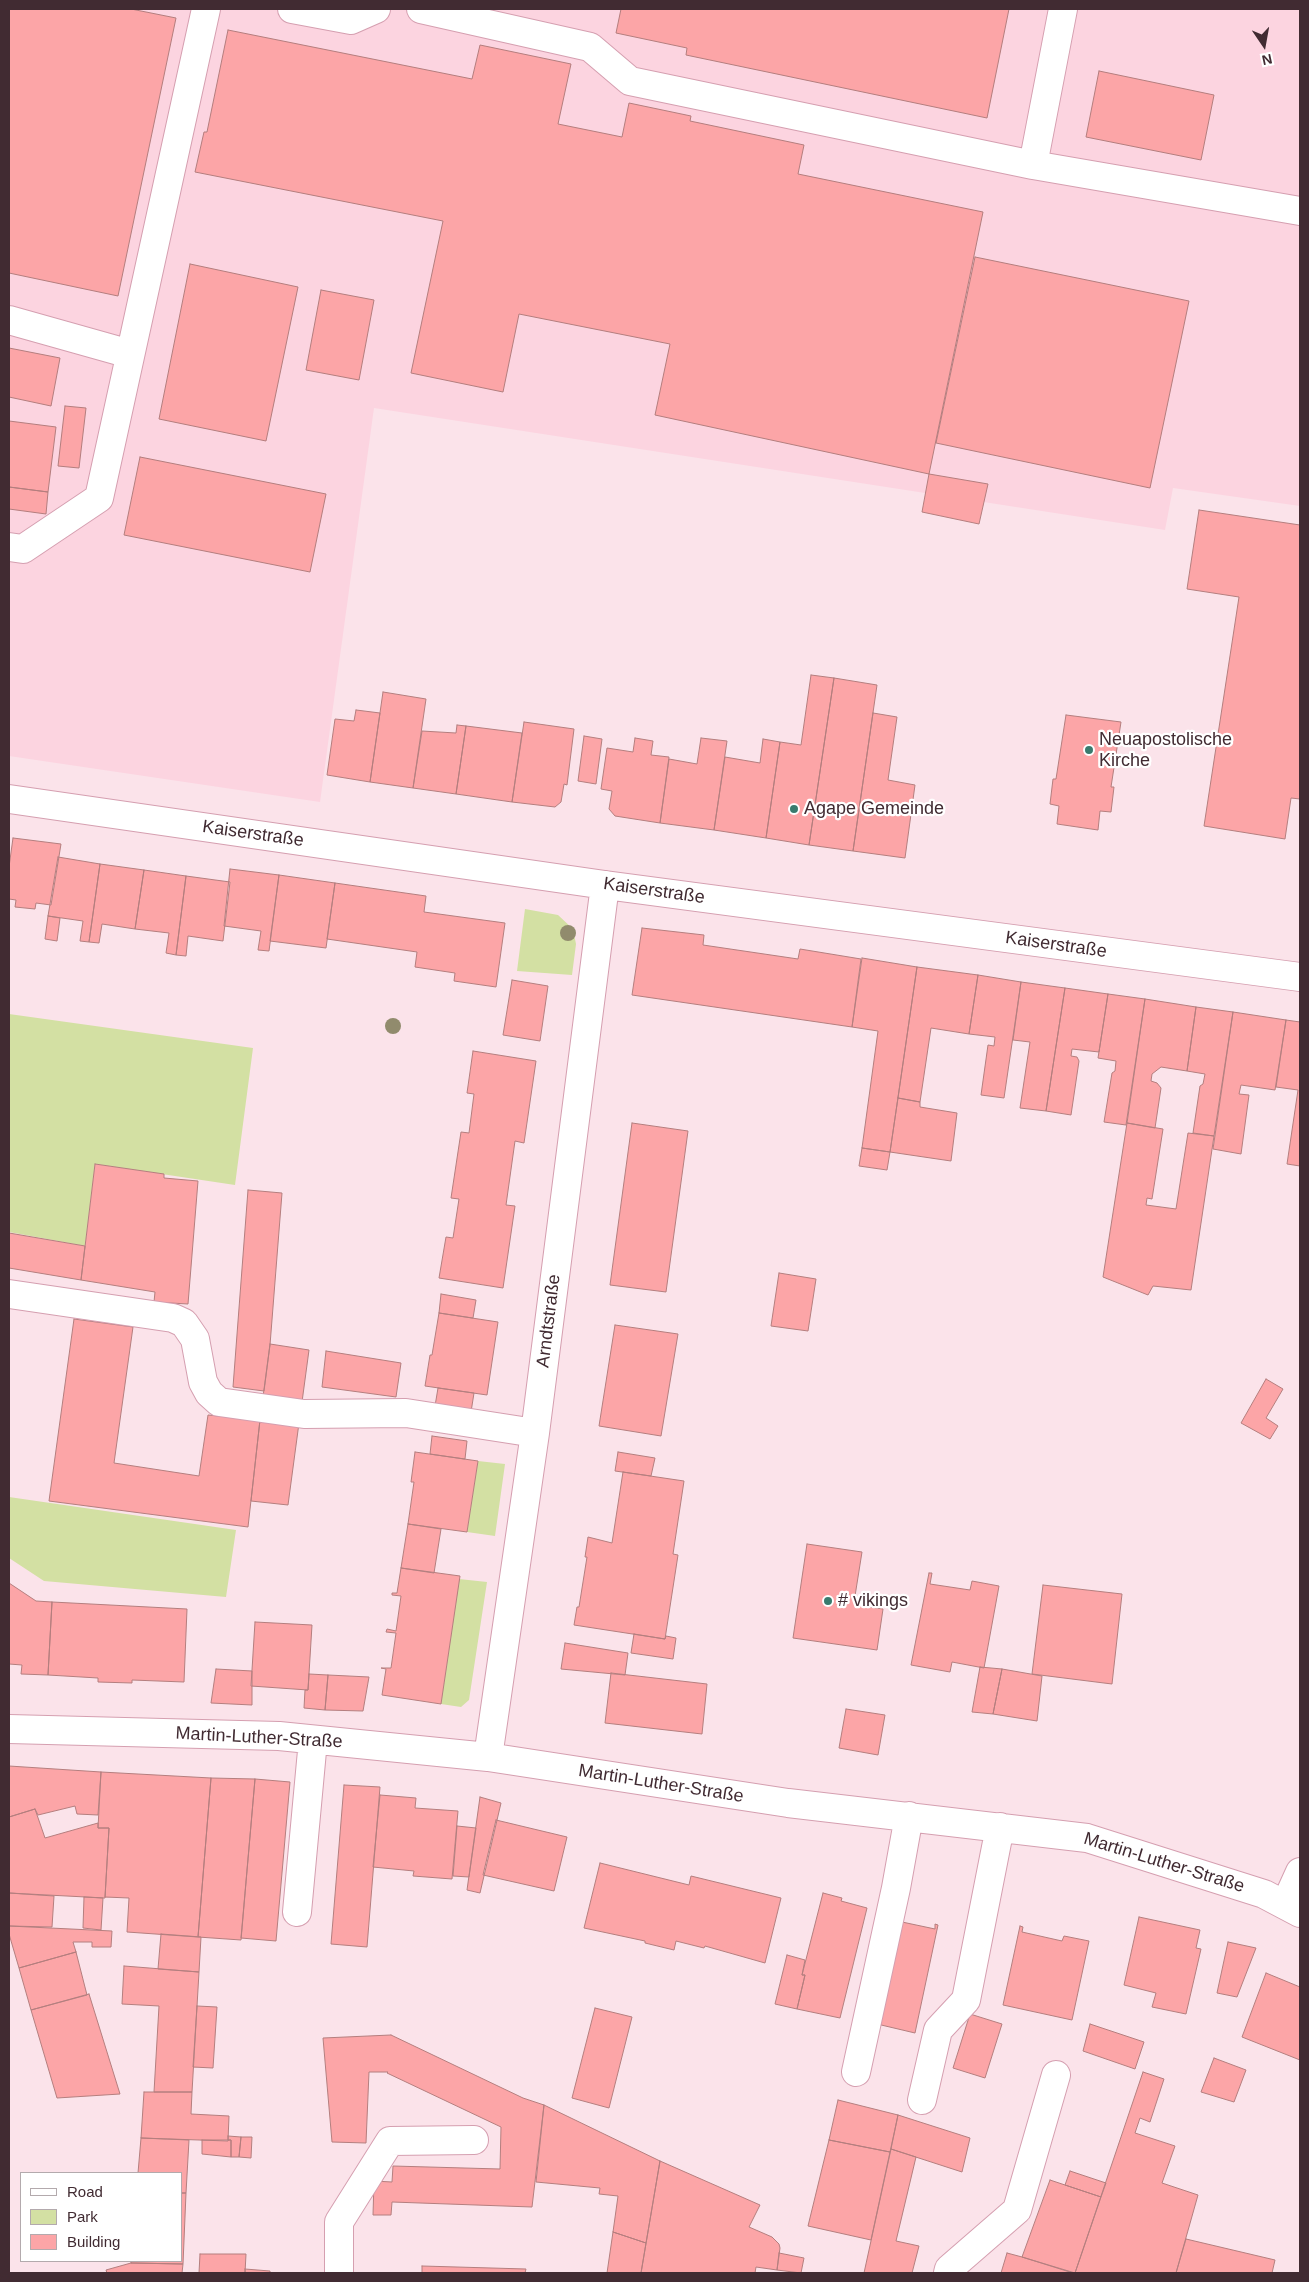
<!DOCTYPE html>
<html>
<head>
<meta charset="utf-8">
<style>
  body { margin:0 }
  #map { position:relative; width:1309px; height:2282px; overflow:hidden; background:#fbe3ea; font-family:Arial,sans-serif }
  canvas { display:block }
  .frame { position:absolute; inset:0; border:10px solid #412b32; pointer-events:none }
  .legend { position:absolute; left:20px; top:2172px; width:162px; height:90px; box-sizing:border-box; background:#fff; border:1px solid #b3aaad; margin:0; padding:6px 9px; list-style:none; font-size:15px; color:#412b32 }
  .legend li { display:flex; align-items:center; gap:10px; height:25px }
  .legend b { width:25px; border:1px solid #b3aaad }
  .north { position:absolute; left:1239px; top:20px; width:50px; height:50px; -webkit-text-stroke:4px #fff; paint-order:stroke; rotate:168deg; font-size:14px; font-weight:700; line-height:20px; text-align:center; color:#412b32 }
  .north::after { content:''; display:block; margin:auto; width:18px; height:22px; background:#412b32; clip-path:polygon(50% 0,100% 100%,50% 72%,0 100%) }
</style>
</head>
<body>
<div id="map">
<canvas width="1309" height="2282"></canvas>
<div class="frame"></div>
<ul class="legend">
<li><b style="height:6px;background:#fff"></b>Road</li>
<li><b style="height:14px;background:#d3e0a3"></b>Park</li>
<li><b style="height:14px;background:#fca5a7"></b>Building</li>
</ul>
<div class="north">N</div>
</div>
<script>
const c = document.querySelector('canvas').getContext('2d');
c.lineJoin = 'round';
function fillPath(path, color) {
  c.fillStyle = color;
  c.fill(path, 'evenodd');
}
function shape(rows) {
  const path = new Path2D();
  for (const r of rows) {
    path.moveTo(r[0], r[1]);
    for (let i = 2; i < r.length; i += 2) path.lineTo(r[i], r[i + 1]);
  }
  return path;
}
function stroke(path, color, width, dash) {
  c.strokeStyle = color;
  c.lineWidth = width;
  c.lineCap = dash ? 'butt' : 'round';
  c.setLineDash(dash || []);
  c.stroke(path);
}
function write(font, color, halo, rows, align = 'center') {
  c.font = font + ' Arial,sans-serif';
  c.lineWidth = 4.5;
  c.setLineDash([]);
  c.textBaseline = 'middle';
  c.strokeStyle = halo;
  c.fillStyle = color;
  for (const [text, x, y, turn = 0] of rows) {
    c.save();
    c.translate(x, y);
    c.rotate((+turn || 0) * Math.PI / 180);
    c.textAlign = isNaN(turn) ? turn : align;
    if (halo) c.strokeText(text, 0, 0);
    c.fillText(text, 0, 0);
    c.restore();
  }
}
fillPath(shape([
  [9,9,1300,9,1300,506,1173,488,1165,530,374,408,320,802,9,756]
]), '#fcd4e0');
fillPath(shape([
  [525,909,558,915,573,929,576,944,572,975,517,971],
  [9,1014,253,1048,235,1185,95,1164,85,1246,9,1232],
  [478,1461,505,1464,495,1536,467,1532],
  [9,1497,236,1530,226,1597,44,1581,9,1558],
  [459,1579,487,1582,469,1700,461,1707,441,1704]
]), '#d3e0a3');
const building = shape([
  [9,9,131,9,176,18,118,296,9,273,9,9],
  [621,9,1009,9,987,118,686,55,687,48,616,33,621,9],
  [228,30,472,79,480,45,571,64,558,124,622,137,629,103,691,116,690,121,804,145,798,174,983,212,929,474,655,415,670,344,519,314,503,392,411,373,443,221,195,172,204,132,207,132,228,30],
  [1099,71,1214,95,1201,160,1086,137,1099,71],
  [975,257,1189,301,1150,488,936,443,975,257],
  [190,264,298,287,266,441,159,419,190,264],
  [321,290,374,300,359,380,306,370,321,290],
  [9,348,60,358,51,406,9,397,9,348],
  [65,406,86,408,79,468,58,466,65,406],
  [9,421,56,427,48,492,9,487,9,421],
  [140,457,326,494,310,572,124,535,140,457],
  [929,474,988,484,979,524,922,512,929,474],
  [9,487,48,492,46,514,9,509,9,487],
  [1199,510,1300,525,1300,799,1291,798,1285,839,1204,826,1239,597,1187,589,1199,510],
  [811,675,834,678,809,845,766,838,780,742,801,745,811,675],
  [834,678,877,685,853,851,809,845,834,678],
  [383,692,426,699,413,788,370,782,383,692],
  [356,710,380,713,370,782,327,775,335,719,354,721,356,710],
  [873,713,897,717,888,780,915,785,905,858,853,851,873,713],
  [1066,715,1121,722,1111,787,1114,787,1111,812,1100,811,1098,830,1057,824,1059,806,1050,804,1053,779,1056,779,1066,715],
  [524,722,574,729,567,785,564,784,561,802,555,807,512,802,524,722],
  [457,725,466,726,456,794,413,788,422,731,456,733,457,725],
  [466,726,522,733,512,802,456,794,466,726],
  [584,736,602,739,596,784,578,781,584,736],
  [635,738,653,741,651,755,669,757,660,823,615,816,609,809,612,791,601,789,607,748,633,752,635,738],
  [701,738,727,741,714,830,660,823,669,759,697,764,701,738],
  [763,739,780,742,766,838,714,830,725,757,760,763,763,739],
  [13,838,61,844,51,905,36,903,35,909,15,907,16,900,9,899,9,867,13,838],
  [58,857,100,864,89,942,80,941,83,921,48,916,58,857],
  [100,864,144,870,135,929,102,924,99,943,89,942,100,864],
  [230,869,279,875,269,951,258,950,261,931,224,926,230,869],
  [144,870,186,876,176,955,166,953,169,933,135,929,144,870],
  [279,875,335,883,326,948,270,941,279,875],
  [186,876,230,882,223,941,188,936,186,956,176,955,186,876],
  [335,883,426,896,424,912,505,923,496,987,454,981,455,973,415,967,417,952,327,939,335,883],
  [48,916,60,918,57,941,45,939,48,916],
  [642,928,704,935,703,945,798,959,800,949,861,959,852,1027,632,995,642,928],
  [862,958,917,967,890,1152,862,1148,878,1031,852,1027,862,958],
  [917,967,978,975,969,1034,931,1028,920,1102,898,1098,917,967],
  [978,975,1021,982,1004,1098,981,1095,988,1045,994,1046,995,1037,969,1034,978,975],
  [512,980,548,986,540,1041,503,1035,512,980],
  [1021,982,1065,988,1046,1111,1020,1108,1030,1042,1013,1040,1021,982],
  [1065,988,1108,994,1099,1052,1072,1049,1071,1056,1077,1057,1079,1061,1071,1115,1046,1111,1065,988],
  [1108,994,1145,999,1126,1125,1104,1122,1112,1073,1115,1071,1116,1061,1098,1058,1108,994],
  [1145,999,1196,1007,1187,1071,1161,1067,1152,1074,1151,1081,1157,1083,1161,1088,1155,1128,1127,1123,1145,999],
  [1196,1007,1233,1012,1214,1136,1193,1133,1200,1086,1203,1084,1205,1074,1187,1071,1196,1007],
  [1233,1012,1286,1020,1275,1090,1241,1085,1239,1094,1249,1095,1241,1154,1213,1149,1233,1012],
  [1286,1020,1300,1022,1300,1166,1287,1164,1298,1090,1276,1087,1286,1020],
  [473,1051,536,1061,524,1143,515,1141,506,1205,515,1206,503,1288,439,1278,446,1237,453,1238,459,1199,451,1198,461,1132,469,1133,474,1094,467,1093,473,1051],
  [898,1098,920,1102,920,1107,957,1113,951,1161,890,1152,898,1098],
  [632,1123,688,1131,666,1292,610,1285,632,1123],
  [1127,1123,1163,1129,1152,1199,1147,1198,1146,1205,1176,1209,1188,1133,1214,1136,1191,1290,1153,1286,1148,1295,1103,1277,1127,1123],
  [862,1148,890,1152,887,1170,859,1166,862,1148],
  [95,1164,164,1174,164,1178,198,1181,188,1304,154,1302,155,1292,81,1280,95,1164],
  [248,1190,282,1193,270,1345,264,1391,233,1387,248,1190],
  [9,1233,85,1246,81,1280,9,1268,9,1233],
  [779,1273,816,1279,808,1331,771,1326,779,1273],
  [441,1294,476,1300,473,1318,439,1313,441,1294],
  [439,1313,498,1322,487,1395,425,1386,430,1355,432,1355,439,1313],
  [74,1319,133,1327,114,1463,199,1476,208,1415,260,1420,248,1527,49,1501,74,1319],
  [615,1325,678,1334,661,1436,599,1426,615,1325],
  [270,1344,309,1350,302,1402,263,1397,270,1344],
  [326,1351,401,1363,396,1397,322,1387,326,1351],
  [1266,1379,1283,1389,1266,1418,1278,1426,1270,1439,1241,1423,1266,1379],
  [438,1388,474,1393,471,1412,435,1406,438,1388],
  [260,1420,299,1423,288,1505,251,1501,260,1420],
  [432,1436,467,1441,465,1459,430,1454,432,1436],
  [415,1452,478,1461,467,1532,408,1524,414,1482,411,1482,415,1452],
  [618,1452,655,1458,651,1476,615,1471,618,1452],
  [623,1472,684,1481,673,1554,678,1555,665,1639,574,1625,577,1607,579,1607,587,1557,585,1557,588,1537,612,1543,623,1472],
  [408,1524,441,1529,434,1573,401,1568,408,1524],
  [807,1544,862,1552,855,1596,863,1606,883,1609,877,1650,793,1638,807,1544],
  [401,1568,460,1576,441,1704,382,1695,386,1669,381,1668,391,1668,396,1633,386,1632,387,1629,396,1631,401,1596,392,1595,392,1593,397,1593,401,1568],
  [929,1573,932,1573,930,1584,970,1590,972,1581,999,1586,984,1668,952,1662,950,1672,911,1665,929,1573],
  [9,1583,36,1601,52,1602,48,1675,21,1674,22,1665,9,1664,9,1583],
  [1043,1585,1122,1594,1112,1684,1032,1674,1043,1585],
  [52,1602,187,1609,184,1682,132,1680,132,1683,98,1682,98,1678,48,1675,52,1602],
  [255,1622,312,1625,308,1690,251,1686,255,1622],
  [634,1634,665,1639,666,1636,676,1638,673,1659,631,1653,634,1634],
  [565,1643,628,1653,625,1675,561,1669,565,1643],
  [980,1667,1002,1669,993,1714,972,1712,980,1667],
  [216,1669,252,1671,252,1705,211,1703,216,1669],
  [1002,1669,1042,1676,1037,1721,993,1714,1002,1669],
  [611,1673,707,1684,702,1734,605,1723,611,1673],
  [309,1674,328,1675,325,1710,304,1708,305,1690,308,1690,309,1674],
  [328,1675,369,1677,363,1711,325,1710,328,1675],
  [846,1709,885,1715,878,1755,839,1748,846,1709],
  [9,1766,101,1772,98,1815,77,1814,75,1806,38,1815,35,1809,9,1817,9,1766],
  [101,1772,211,1778,198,1937,127,1932,129,1898,105,1897,109,1828,98,1828,101,1772],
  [211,1778,255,1779,241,1940,198,1937,211,1778],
  [255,1779,290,1782,276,1941,241,1938,255,1779],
  [344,1785,380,1787,367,1947,331,1944,344,1785],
  [380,1795,416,1798,415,1808,458,1811,452,1879,413,1876,414,1871,373,1867,380,1795],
  [480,1797,501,1803,480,1893,467,1890,480,1797],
  [35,1809,45,1838,98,1823,98,1828,109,1828,105,1898,9,1893,9,1817,35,1809],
  [496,1820,567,1837,554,1891,483,1875,496,1820],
  [457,1826,476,1828,469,1877,453,1876,457,1826],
  [600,1863,689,1885,691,1876,781,1898,765,1963,705,1946,704,1948,676,1941,674,1950,645,1943,645,1941,584,1928,600,1863],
  [9,1893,54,1896,52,1927,9,1926,9,1893],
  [823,1893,842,1898,841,1901,867,1908,840,2018,797,2009,805,1975,802,1975,823,1893],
  [84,1897,103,1898,101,1930,83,1928,84,1897],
  [1139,1917,1200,1930,1196,1948,1201,1949,1186,2014,1152,2007,1156,1993,1124,1985,1139,1917],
  [902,1922,935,1929,935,1924,938,1925,915,2033,877,2024,902,1922],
  [9,1926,112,1931,111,1947,92,1947,92,1942,73,1942,76,1952,19,1968,9,1934,9,1926],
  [1020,1926,1023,1927,1022,1932,1062,1941,1064,1936,1089,1941,1072,2020,1003,2005,1020,1926],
  [161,1934,201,1937,199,1972,158,1969,161,1934],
  [1228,1942,1256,1948,1237,1997,1217,1993,1228,1942],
  [76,1952,87,1995,31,2010,19,1968,76,1952],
  [787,1955,805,1960,802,1975,805,1975,797,2009,775,2004,787,1955],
  [124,1966,199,1972,192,2092,154,2092,159,2006,122,2004,124,1966],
  [1266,1973,1300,1987,1300,2060,1242,2037,1266,1973],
  [89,1994,120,2094,57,2098,31,2010,89,1994],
  [197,2006,217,2007,213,2068,193,2067,197,2006],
  [595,2008,632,2017,609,2108,572,2098,595,2008],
  [970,2014,1002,2024,985,2078,953,2068,970,2014],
  [1090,2024,1144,2042,1135,2069,1083,2051,1090,2024],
  [391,2035,523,2098,544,2105,532,2207,392,2202,391,2215,373,2215,374,2181,392,2182,393,2166,500,2169,501,2127,387,2073,388,2072,369,2072,366,2143,332,2142,323,2038,391,2035],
  [1214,2058,1246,2070,1234,2102,1201,2092,1214,2058],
  [1143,2072,1164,2079,1150,2122,1140,2118,1135,2133,1175,2146,1162,2183,1198,2195,1176,2273,1075,2273,1143,2072],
  [144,2092,192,2092,191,2114,229,2116,228,2141,141,2138,144,2092],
  [838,2100,898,2115,890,2152,829,2140,838,2100],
  [544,2105,660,2161,646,2243,613,2232,618,2196,599,2194,600,2188,536,2182,544,2105],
  [898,2115,970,2138,962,2172,891,2149,898,2115],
  [228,2136,241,2137,239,2157,231,2157,231,2140,228,2140,228,2136],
  [241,2137,252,2137,251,2158,239,2157,241,2137],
  [141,2138,189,2140,186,2193,181,2193,181,2173,138,2173,141,2138],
  [202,2140,231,2140,231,2157,202,2154,202,2140],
  [829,2140,890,2152,871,2240,808,2226,829,2140],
  [891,2149,916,2157,896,2241,919,2246,912,2273,864,2273,891,2149],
  [660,2161,760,2205,749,2227,772,2237,779,2244,780,2248,777,2270,756,2267,755,2273,641,2273,660,2161],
  [1070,2171,1106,2183,1101,2197,1065,2185,1070,2171],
  [1050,2180,1101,2197,1075,2273,1022,2257,1050,2180],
  [181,2193,186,2193,183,2264,131,2263,131,2261,181,2261,181,2193],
  [613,2232,646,2243,641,2273,607,2273,613,2232],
  [1186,2239,1275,2260,1272,2273,1176,2273,1186,2239],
  [779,2253,804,2258,801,2273,777,2270,779,2253],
  [1007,2253,1022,2257,1073,2273,1001,2273,1007,2253],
  [200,2254,246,2254,245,2273,199,2273,200,2254],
  [131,2263,183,2264,182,2273,107,2273,106,2270,131,2263],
  [422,2266,526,2269,525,2273,422,2273,422,2266],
  [245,2269,270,2271,270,2273,245,2273,245,2269]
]);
fillPath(building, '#fca5a7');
stroke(building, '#b47e7e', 1);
const minor = shape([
  [292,9,351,20,376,9],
  [421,9,590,47,630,81,1033,165,1300,211],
  [1033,165,1063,9],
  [9,320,130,354],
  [9,547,23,549,99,498,206,9],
  [9,799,605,885,1300,977],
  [9,1294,173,1318,184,1323,195,1339,203,1382,209,1393,219,1402,304,1414,406,1413,535,1433],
  [9,1729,279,1736,488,1757,788,1803,1087,1838,1264,1894,1300,1913],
  [488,1757,535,1433,605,885],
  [1285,1905,1300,1872],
  [297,1912,313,1740],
  [856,2072,896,1888,909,1816],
  [922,2100,938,2030,966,2000,1000,1827],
  [339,2273,339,2222,390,2141,474,2140],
  [948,2273,949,2269,1017,2210,1056,2075]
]);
stroke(minor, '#d59fb0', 30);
stroke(minor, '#fff', 28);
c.fillStyle = '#918b6d';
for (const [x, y] of [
  [568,933],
  [393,1026]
]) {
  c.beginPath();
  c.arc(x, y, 8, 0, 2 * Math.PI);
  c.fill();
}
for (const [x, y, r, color] of [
  [1089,750,5,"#397b6e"],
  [794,809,5,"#397b6e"],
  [828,1601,5,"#397b6e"]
]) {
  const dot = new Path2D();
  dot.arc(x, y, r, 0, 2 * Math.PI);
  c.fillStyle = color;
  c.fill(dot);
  stroke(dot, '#fff', 2);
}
write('18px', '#412b32', '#fff', [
  ["Neuapostolische",1099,740],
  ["Kirche",1099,761],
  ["Agape Gemeinde",804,809],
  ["# vikings",838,1601]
], 'left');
write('18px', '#412b32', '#fff', [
  ["Kaiserstraße",253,834,8],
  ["Kaiserstraße",654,891,8],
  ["Kaiserstraße",1056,945,8],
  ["Arndtstraße",549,1321,-83],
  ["Martin-Luther-Straße",259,1738,3],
  ["Martin-Luther-Straße",661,1784,9],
  ["Martin-Luther-Straße",1164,1863,17]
]);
</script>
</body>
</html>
